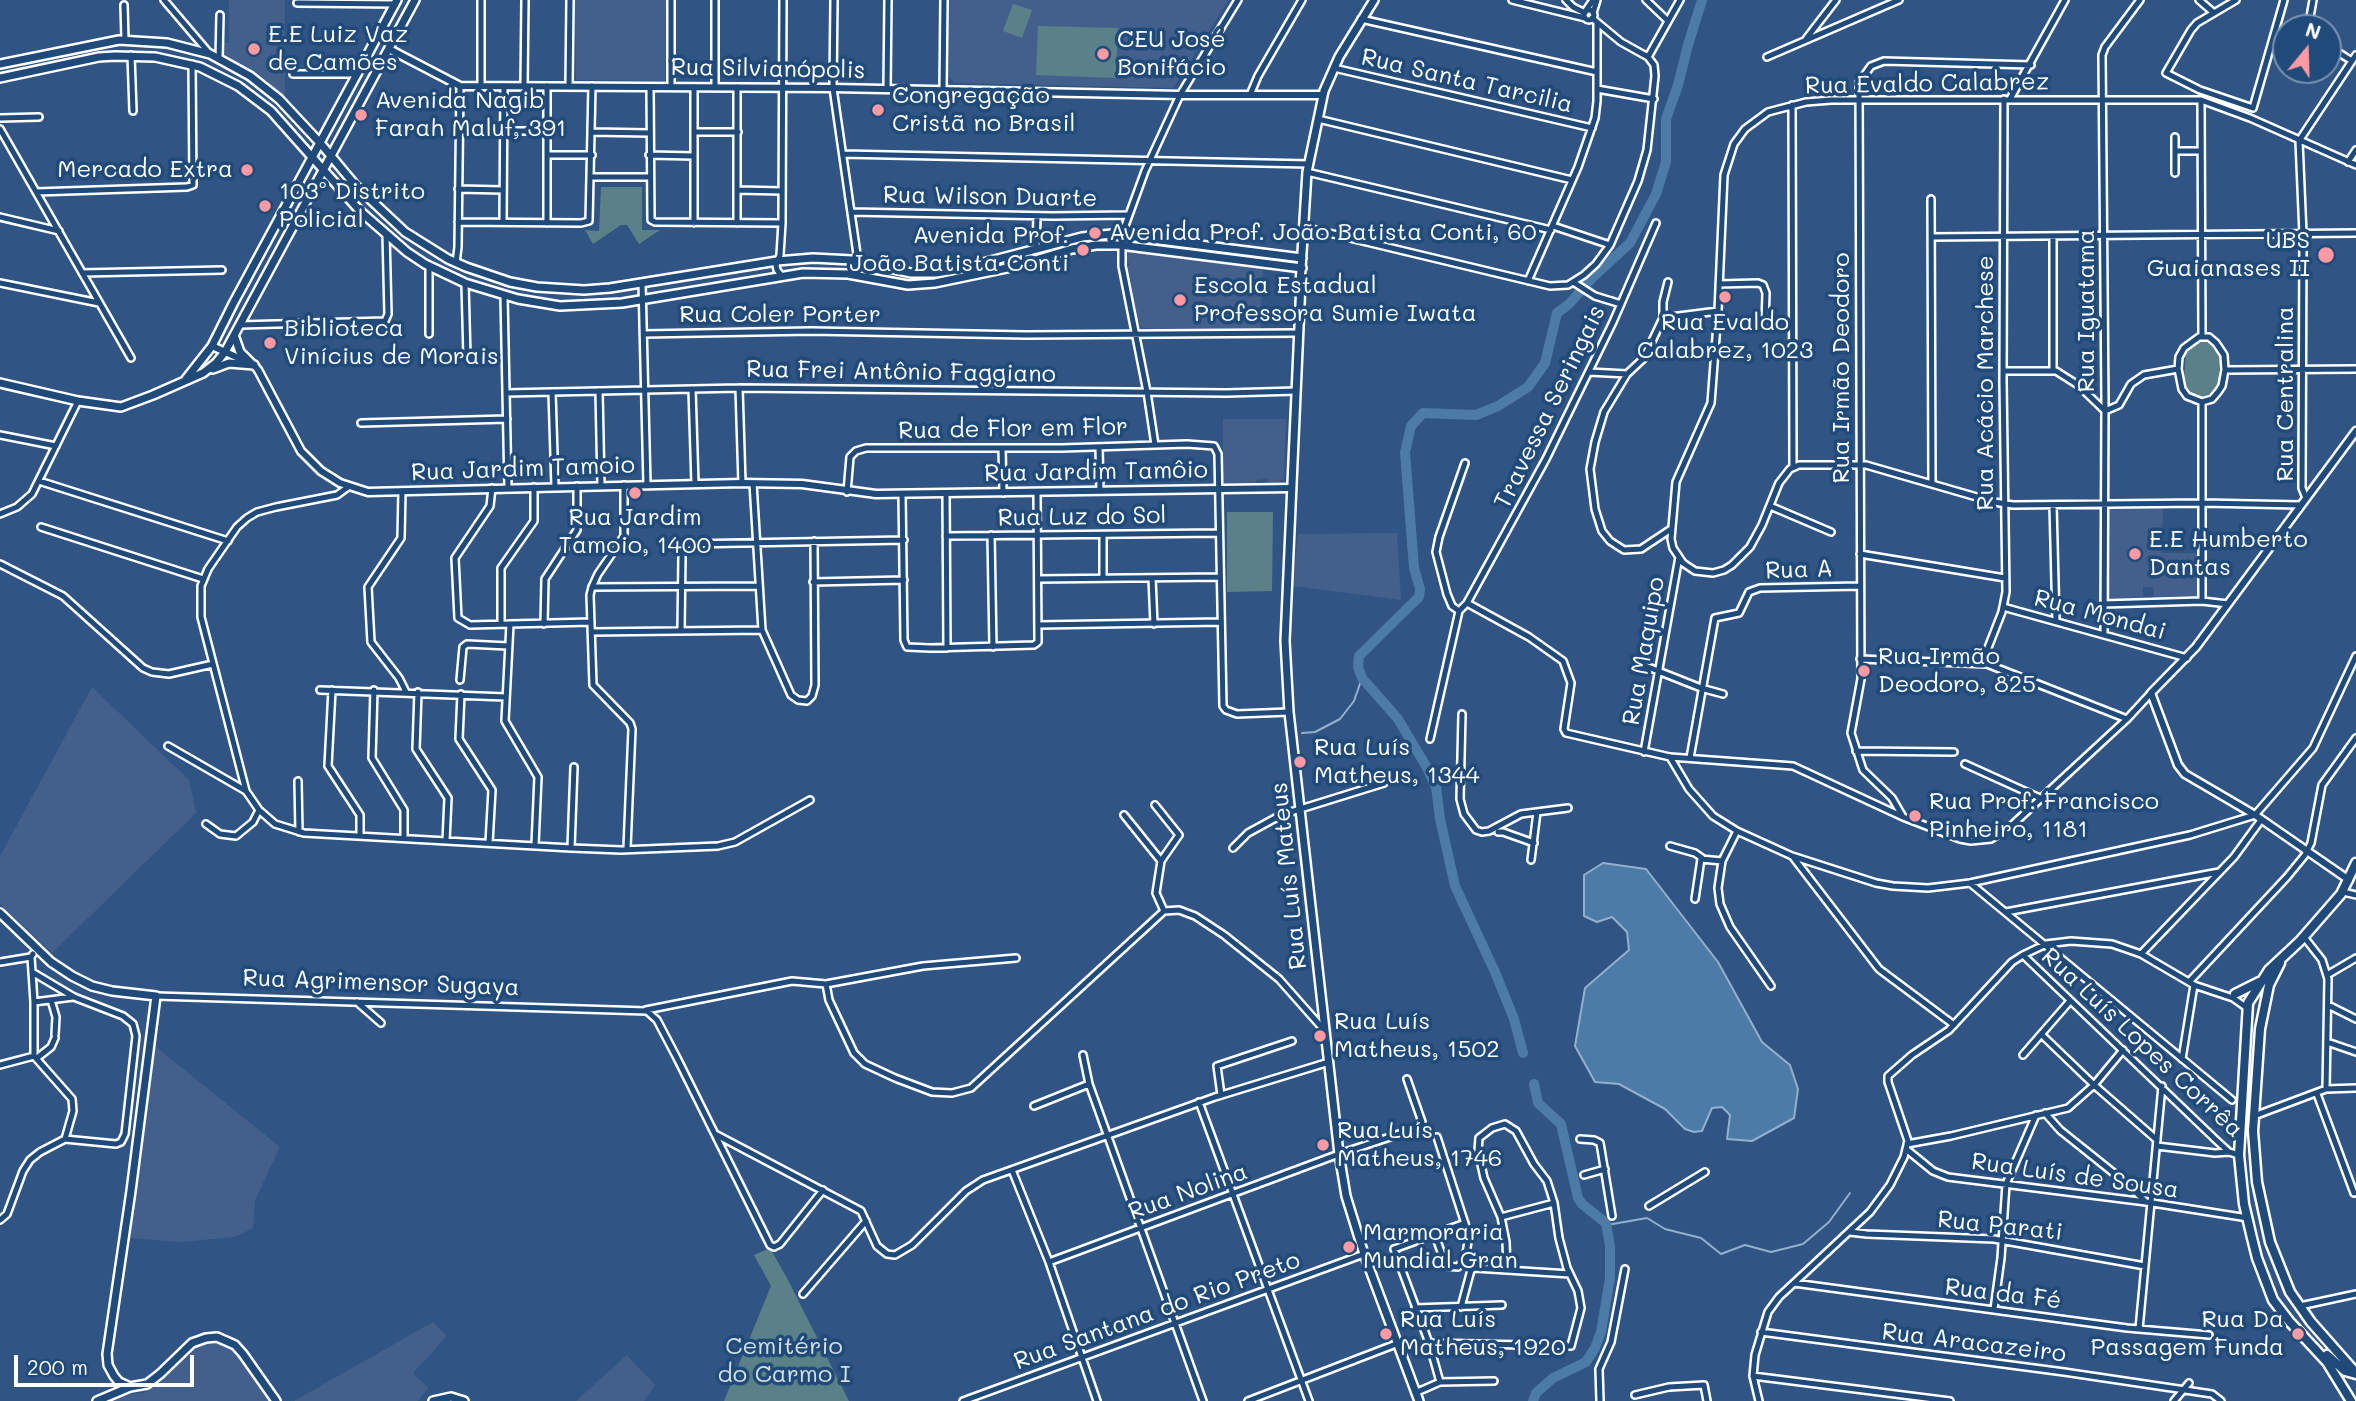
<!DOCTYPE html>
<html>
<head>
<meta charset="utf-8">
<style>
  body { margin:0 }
  #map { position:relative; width:2356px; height:1401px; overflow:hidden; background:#305483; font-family:Mali,sans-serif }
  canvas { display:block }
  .north { position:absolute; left:2272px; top:14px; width:70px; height:70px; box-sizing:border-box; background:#1f4a7a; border:2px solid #7992af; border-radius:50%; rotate:19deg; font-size:19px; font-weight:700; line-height:28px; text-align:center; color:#fff }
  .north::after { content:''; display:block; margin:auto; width:24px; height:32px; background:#ff9aa2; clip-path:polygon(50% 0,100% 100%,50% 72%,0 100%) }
  .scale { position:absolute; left:14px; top:1355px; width:180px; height:32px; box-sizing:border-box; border:4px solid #fff; border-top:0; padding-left:9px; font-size:21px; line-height:24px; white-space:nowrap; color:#fff; -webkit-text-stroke:5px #1f4a7a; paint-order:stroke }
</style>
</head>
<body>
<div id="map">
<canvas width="2356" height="1401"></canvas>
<div class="north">N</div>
<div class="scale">200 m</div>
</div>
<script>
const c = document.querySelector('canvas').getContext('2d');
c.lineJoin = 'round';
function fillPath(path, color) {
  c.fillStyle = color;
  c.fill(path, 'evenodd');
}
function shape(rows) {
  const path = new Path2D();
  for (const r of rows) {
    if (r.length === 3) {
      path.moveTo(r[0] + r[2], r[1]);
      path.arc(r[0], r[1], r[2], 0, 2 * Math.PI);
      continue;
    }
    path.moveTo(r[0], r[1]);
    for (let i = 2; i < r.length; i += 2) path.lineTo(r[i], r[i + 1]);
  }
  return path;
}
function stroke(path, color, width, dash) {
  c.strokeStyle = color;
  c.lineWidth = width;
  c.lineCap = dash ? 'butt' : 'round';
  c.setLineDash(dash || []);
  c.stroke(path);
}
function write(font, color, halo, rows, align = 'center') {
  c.font = font + ' Mali,sans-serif';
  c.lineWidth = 7;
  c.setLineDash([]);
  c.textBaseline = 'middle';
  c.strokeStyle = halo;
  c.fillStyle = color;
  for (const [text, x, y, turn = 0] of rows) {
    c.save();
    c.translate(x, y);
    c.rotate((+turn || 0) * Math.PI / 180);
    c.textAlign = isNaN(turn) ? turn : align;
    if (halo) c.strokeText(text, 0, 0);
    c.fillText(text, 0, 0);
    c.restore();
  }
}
fillPath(shape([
  [229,0,285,0,285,97,260,75,223,54,224,43,229,43],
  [575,0,666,0,665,81,576,80],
  [949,0,1229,0,1173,88,954,83,949,77],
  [1124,251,1263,267,1260,331,1153,329,1141,327,1136,318,1126,269,1130,264,1125,260],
  [1223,419,1286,419,1284,479,1277,483,1268,483,1267,479,1257,480,1256,483,1225,483,1222,478],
  [2163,508,2162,553,2200,553,2199,596,2154,597,2153,587,2143,587,2143,597,2111,599,2108,597,2108,511,2109,509],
  [1397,533,1401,600,1293,586,1298,534],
  [92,687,189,780,196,813,52,953,0,904,0,856],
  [155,1046,280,1147,255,1200,253,1228,235,1237,180,1242,130,1238],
  [433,1322,447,1336,413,1373,428,1388,418,1401,294,1401],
  [213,1343,224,1344,236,1352,270,1401,105,1401,116,1396,143,1393,158,1385,182,1356,191,1348],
  [627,1355,655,1385,644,1401,576,1401]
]), '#43608d');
fillPath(shape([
  [1013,4,1032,10,1022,38,1003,31],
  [1038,26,1118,28,1116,78,1036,75],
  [601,187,642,187,642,230,660,230,639,244,627,225,621,225,593,244,585,230,599,231],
  [2198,342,2206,342,2213,345,2220,356,2219,386,2213,392,2202,397,2192,394,2186,387,2184,379,2186,351],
  [1227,512,1273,512,1272,591,1227,592],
  [770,1248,787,1278,849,1401,724,1401,771,1286,754,1255]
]), '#5a8187');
const water = shape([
  [1603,863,1646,869,1718,962,1762,1042,1790,1065,1798,1089,1794,1118,1752,1141,1727,1139,1730,1115,1722,1107,1712,1108,1702,1131,1694,1132,1685,1129,1665,1109,1619,1084,1595,1082,1575,1046,1585,988,1629,950,1627,932,1612,917,1597,922,1584,916,1584,875,1603,863]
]);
fillPath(water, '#4c7ba8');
stroke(water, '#94b0cb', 2);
stroke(shape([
  [1302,733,1315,732,1340,719,1354,701,1362,678],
  [1607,1225,1647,1218,1665,1229,1701,1238,1721,1254,1745,1245,1771,1252,1803,1244,1829,1222,1850,1193]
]), '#94b0cb', 2);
stroke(shape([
  [1523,1053,1514,1019,1495,972,1455,886,1440,819,1436,787,1426,766,1398,719,1362,678,1358,667,1359,656,1419,597,1420,589,1414,568,1405,452,1411,426,1423,413,1476,415,1498,406,1528,387,1545,363,1557,313,1569,304,1594,276,1630,243,1656,194,1666,162,1666,119,1678,85,1688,45,1702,0],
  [1533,1401,1536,1393,1553,1378,1586,1362,1595,1348,1601,1332,1610,1278,1610,1246,1606,1223,1582,1204,1578,1198,1561,1124,1538,1103,1534,1084]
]), '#4c7ba8', 10);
const minor = shape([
  [164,0,210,54],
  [715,0,715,87],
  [834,0,833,88,858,261],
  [1512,0,1585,18],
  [1566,0,1573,7,1585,13],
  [1646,0,1668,21],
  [2199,0,2214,13],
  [2236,0,2197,23,2191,30,2166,73,2200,90,2253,108],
  [297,3,395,4],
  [124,5,125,40],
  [1589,15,5],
  [1585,12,1593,0],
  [1593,13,1597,0],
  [1361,19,1597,72],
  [2308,28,2313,0],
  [1806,39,1836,0],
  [2328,46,2352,61],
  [131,55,133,111],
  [1648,57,1680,0],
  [1767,57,1899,0],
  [219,59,220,15],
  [1334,68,1592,128],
  [293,74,358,74],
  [481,86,481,0],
  [524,86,525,0],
  [569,86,570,0],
  [650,87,651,220,655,222,782,223],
  [671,87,671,0],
  [737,87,737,223],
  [887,89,888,0],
  [1597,89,1654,99],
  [943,90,944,0],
  [1250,95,1258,76,1302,0],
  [2010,99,2065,0],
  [2201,100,2202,336],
  [1792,105,1793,466],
  [2253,108,2284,0],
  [0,118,39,117],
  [1318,119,1572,180],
  [0,129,131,358],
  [504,131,547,131],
  [592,132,649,133],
  [694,132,738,132],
  [2175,137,2175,173],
  [2175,151,2201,151],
  [843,154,1309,164],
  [547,155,592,155],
  [649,155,694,156],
  [2348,162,2356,150],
  [1307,172,1551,230],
  [591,177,649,177],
  [458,189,503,190],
  [738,190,782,191],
  [36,192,187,187,193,185,192,64],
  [1931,199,1932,483],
  [851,212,1053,216,1127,215],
  [0,217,59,231],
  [458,222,581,223,589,221,592,86],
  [503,222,504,86],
  [547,223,547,86],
  [694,223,694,87],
  [1553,226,1610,245],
  [1304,227,1550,286,1568,285,1584,275,1596,264,1610,245,1638,181,1647,150,1655,76,1654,65,1648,57,1621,42,1592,18],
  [1932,237,2356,233],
  [1036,249,1037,216],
  [456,263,458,247,460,86],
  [429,266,429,334],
  [82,273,222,270],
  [781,275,777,270,776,265,780,255,782,223,783,0],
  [1528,281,1578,167,1595,118,1597,101,1597,22],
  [1573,282,1595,296,1621,304],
  [0,283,99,303],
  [465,283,467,357],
  [642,283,647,485],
  [1719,284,1758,283,1763,285,1766,293,1765,324],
  [504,296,508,488],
  [1663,318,1663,302,1668,282],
  [240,325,385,321,388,314,386,234],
  [644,334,811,331,1026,335,1299,333],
  [2199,337,2209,337,2216,343,2224,355,2225,370,2222,386,2218,392,2212,399,2202,402,2187,396,2182,389,2178,369,2179,357,2184,348,2199,337],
  [2225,370,2356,369],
  [2003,371,2056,371,2078,385,2105,411,2119,405,2131,384,2144,375,2178,369],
  [2053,371,2053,236],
  [1589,372,1627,374,1644,358,1663,318,1718,311],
  [1627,374,1604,412,1595,442,1590,469,1595,509,1602,531,1610,541,1624,550,1641,549,1671,529],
  [739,388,742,483],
  [692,389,695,484],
  [599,391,601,486],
  [552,392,555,487],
  [506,393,739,388,1227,393,1296,391],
  [2202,402,2202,601],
  [361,423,507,419],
  [0,435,56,446],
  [1155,445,1147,392,1122,266,1122,234,1145,171,1180,95,1238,0],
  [1099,447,1100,491],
  [1002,448,1003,493],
  [39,481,228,541],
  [753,483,762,630,791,695,798,700,807,701,812,696,815,685,814,541],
  [624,485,624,536,598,574,592,587,590,595,593,685,630,723,632,729,627,848],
  [348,487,337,495,276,507,257,512,247,518,237,527,208,569,201,586,201,617,246,791,259,810,275,824,304,833,571,848,621,850,718,846,735,842,810,800],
  [492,488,490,506,455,558,458,618,470,625,591,622],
  [402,491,401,538,368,587,371,642,399,678,406,692],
  [847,492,850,457,856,451,866,448,1062,448,1187,444,1214,446,1218,454,1223,706,1226,710,1237,714,1289,712],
  [946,493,947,648],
  [902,494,904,640,907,647,930,648,1034,645,1038,642,1037,492],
  [2306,498,2302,488,2303,234,2299,141,2356,55],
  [2053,505,2056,621],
  [2300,505,2203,503,2013,505,1994,502,1866,465,1799,465,1790,469,1779,483,1762,525,1750,547,1732,565,1724,570,1713,573,1695,571,1683,563,1673,548,1671,539,1676,482,1711,403,1718,311,1724,175,1734,144,1745,129,1768,112,1806,102,1831,100,2201,100,2250,118,2356,165],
  [1770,506,1831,532],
  [0,514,17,507,32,494,78,401],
  [41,527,203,579],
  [991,535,993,647],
  [1103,535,1103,578],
  [946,536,1218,533],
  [1860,554,2005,578],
  [0,564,63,596,143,668,152,672,169,674,213,664],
  [1152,578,1154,624],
  [1038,579,1219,577],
  [813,582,904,580],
  [592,587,758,586],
  [1467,603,1529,637,1563,661,1571,683,1564,729,1566,733,1670,757,1793,766,1903,817,1960,839,1971,841,1991,839,2010,827,2127,719,2151,693],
  [2103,604,2202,601,2228,604],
  [2003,607,2187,658],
  [1459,611,1467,603,1546,459,1613,322,1656,223],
  [1459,611,1452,606,1447,594,1436,552,1439,537,1465,463],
  [501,624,501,568,534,521,534,487],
  [510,624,505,721,538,777,535,845],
  [544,624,545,579,577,530,577,486],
  [1039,625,1220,622],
  [681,631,682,555,684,547,688,544,904,540],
  [591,632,762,630],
  [2104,634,2105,402,2102,55,2105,47,2140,0],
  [1860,659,1987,664,2127,719],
  [1982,663,2002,612,2006,592,2003,381,2004,99],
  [1643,665,1701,688,1723,694],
  [460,680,463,647,467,644,508,646],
  [320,690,506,697],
  [332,690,328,766,360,815,360,836],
  [374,690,372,758,404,810,404,838],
  [418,692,416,749,448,798,446,841],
  [461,694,459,739,492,790,489,843],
  [1462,714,1460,799,1464,814,1476,830,1482,832,1489,831,1521,814,1568,808],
  [1430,739,1459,611],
  [168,746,246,791],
  [1856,751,1954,752],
  [1644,752,1679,557],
  [1670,757,1689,789,1713,816,1737,831,1792,856,1876,883,1893,886,1928,888,1970,883,2190,835,2255,815,2313,748,2356,656],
  [1690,758,1715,618,1739,613,1749,592,1760,588,1859,586],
  [1965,764,2040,798],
  [298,781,299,832],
  [1155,805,1179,835,1161,861],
  [1903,817,1892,798,1863,770,1851,733,1861,679,1859,83,1871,66,1884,61,2031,65],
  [206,824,220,834,236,836,253,822,259,810],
  [1737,831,1722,861,1718,888,1720,904,1730,927,1771,986],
  [1498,832,1503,832,1534,843],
  [1670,846,1695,853,1702,858],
  [571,848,574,767],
  [1233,848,1248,833,1281,815,1384,783],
  [1793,857,1879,969,1954,1025],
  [1531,860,1537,812],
  [1970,883,2232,1100],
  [2343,892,2356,895],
  [1695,899,1701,859,1722,861],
  [1164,911,1179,910,1195,916,1224,935,1279,979,1325,1031],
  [2006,912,2219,872],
  [2304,937,2322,960,2328,979,2326,1089],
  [2141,954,2234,857,2261,820],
  [2023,955,2216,1140,2229,1152,2239,1155],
  [0,962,31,957],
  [2327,975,2356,958],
  [2189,982,2287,877,2305,855,2311,843,2322,785,2356,738],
  [826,984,829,1000,854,1053,865,1064,895,1078,932,1092,952,1093,971,1088,1164,911,1156,893,1161,861,1124,815],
  [156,996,647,1011,657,1020,677,1058,770,1245,774,1247,780,1244,823,1190],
  [51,1000,56,1017,55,1035],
  [34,1002,73,997],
  [357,1002,381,1023],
  [2328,1005,2356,1019],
  [646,1010,792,981,826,984,923,966,1016,958],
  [2042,1035,2094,1085,2157,1140],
  [2327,1042,2356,1052],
  [2023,1055,2070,1001],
  [34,1056,72,1099,73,1111,65,1139],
  [37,1058,51,1047,55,1038],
  [2182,1059,2194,985],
  [0,1065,34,1056,34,1002,31,957,33,954],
  [1089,1084,1203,1401],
  [2317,1094,2354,1193],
  [1221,1095,1217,1066,1292,1041],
  [1199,1102,1309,1401],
  [1034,1106,1089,1084,1083,1055],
  [2045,1113,2060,1130,2125,1182,2146,1202],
  [2254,1116,2326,1089,2356,1088],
  [715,1134,861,1211,877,1246,887,1254,895,1255,912,1245,966,1191,983,1180,1215,1097,1329,1062],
  [1580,1139,1594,1140,1600,1143,1612,1216],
  [1907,1144,1951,1136,2068,1108,2094,1085,2123,1050],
  [2157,1146,2215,1153,2229,1152],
  [1906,1149,1933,1171,1948,1177,2146,1202,2248,1218],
  [1012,1170,1049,1262,1097,1401],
  [1584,1175,1605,1169],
  [1649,1206,1705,1172],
  [1501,1217,1554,1203],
  [0,1220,7,1214,23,1171,30,1160,40,1152,65,1139,116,1144,121,1142,125,1134,136,1036,133,1024,123,1016,74,997,32,972],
  [1850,1232,1867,1234,1994,1239,2145,1266],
  [1435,1235,1446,1266,1458,1267,1465,1259,1469,1236,1437,1137],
  [1049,1262,1339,1154,1420,1127,1422,1122,1407,1079],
  [1794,1283,2127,1328,2209,1335],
  [803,1294,866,1221],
  [2300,1306,2356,1294],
  [1461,1307,1471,1270,1475,1268,1570,1274],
  [1415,1308,1502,1305],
  [1994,1309,2001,1258,2006,1184,2036,1115],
  [2139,1329,2162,1086],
  [1761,1332,2064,1372,2212,1394,2221,1401],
  [1429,1343,1571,1346,1581,1308,1578,1291,1567,1268,1559,1238,1554,1203,1547,1181,1534,1164,1516,1131,1505,1124,1492,1128,1479,1138,1478,1151,1484,1178,1501,1217,1506,1242,1507,1270],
  [1753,1376,1950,1401],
  [1440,1382,1429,1343,1394,1249,1465,1223],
  [1415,1393,1440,1382,1494,1381],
  [1635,1395,1669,1387,1704,1385,1707,1401],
  [963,1401,1364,1254],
  [1248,1401,1396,1344],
  [1600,1401,1599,1369,1611,1342,1625,1269],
  [1759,1401,1753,1376,1755,1355,1768,1312,1779,1297,1870,1212,1890,1185,1904,1157,1908,1141,1888,1082,1888,1076,1912,1055,1949,1030,2012,962,2023,955,2046,944,2071,941,2112,944,2141,954,2194,985,2233,998,2247,1008],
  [2174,1401,2189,1383]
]);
const tertiary = shape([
  [389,49,460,86,833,88,1180,95,1323,95],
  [212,346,254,365,258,370,301,451,321,471,340,483,368,492,742,483,802,484,876,494,1291,488],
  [2349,880,2255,815,2185,774,2178,765,2151,693,2196,647,2356,431]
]);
const secondary = shape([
  [0,64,119,40,167,43,210,54,250,76,279,99,321,144,356,186,405,232,448,259,466,267,510,282,537,287,584,290,610,288,777,261,813,258,852,260,911,273,936,273,960,269,1082,237,1112,234,1302,258],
  [0,78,99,57,115,56,155,57,200,67,238,86,271,111,360,211,407,252,425,264,465,283,518,299,560,306,622,303,803,273,848,274,908,285,935,283,1012,267,1072,249,1096,245,1120,245,1302,268],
  [1301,282,1285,641,1289,712,1339,1154,1346,1196,1364,1254,1419,1401],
  [1300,285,1307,172,1324,91,1339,57,1374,0],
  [234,335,240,352,253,365],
  [213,369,229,363,254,365],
  [186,379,212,346,234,302,397,0],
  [0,383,78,401,121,407,153,395,203,373,216,363,225,352,415,0],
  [0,913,51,962,72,976,92,986,112,991,156,996,131,1191,107,1354,108,1365,114,1376,119,1382,130,1387],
  [97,1401,130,1387,147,1384,160,1374,192,1343,206,1338,217,1337,235,1345,243,1354,276,1401],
  [433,1401,451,1397,464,1401]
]);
const primary = shape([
  [2280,963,2269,985,2260,1029,2253,1131,2257,1182,2270,1242,2290,1292,2311,1322,2356,1373],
  [2235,994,2259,982],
  [2327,1355,2345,1371,2356,1374],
  [2351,1401,2327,1362,2289,1321,2273,1300,2257,1258,2252,1238,2244,1204,2239,1155,2248,1003,2269,970,2300,941,2341,894,2356,863]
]);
stroke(minor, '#fff', 10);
stroke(tertiary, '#fff', 11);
stroke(secondary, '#fff', 12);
stroke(primary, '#fff', 13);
stroke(minor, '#1f4a7a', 5);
stroke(tertiary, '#1f4a7a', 6);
stroke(secondary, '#1f4a7a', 7);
stroke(primary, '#1f4a7a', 8);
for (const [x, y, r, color] of [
  [254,49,7,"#ff9aa2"],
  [1103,54,7,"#ff9aa2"],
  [878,110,7,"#ff9aa2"],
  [361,115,7,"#ff9aa2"],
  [247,170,7,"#ff9aa2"],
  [265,206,7,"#ff9aa2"],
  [1095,233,7,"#ff9aa2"],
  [1083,250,7,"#ff9aa2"],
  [2326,255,9,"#ff9aa2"],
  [1725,297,7,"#ff9aa2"],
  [1180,300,7,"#ff9aa2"],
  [270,343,7,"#ff9aa2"],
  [635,493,7,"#ff9aa2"],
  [2135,554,7,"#ff9aa2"],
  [1864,671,7,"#ff9aa2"],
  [1300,762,7,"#ff9aa2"],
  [1915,816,7,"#ff9aa2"],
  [1320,1036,7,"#ff9aa2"],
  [1323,1145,7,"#ff9aa2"],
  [1349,1247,7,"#ff9aa2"],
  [1386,1334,7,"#ff9aa2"],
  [2298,1334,7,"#ff9aa2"]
]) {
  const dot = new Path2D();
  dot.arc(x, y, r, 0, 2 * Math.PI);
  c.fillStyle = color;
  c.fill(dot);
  stroke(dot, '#1f4a7a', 2.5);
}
write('24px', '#fff', '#1f4a7a', [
  ["E.E Luiz Vaz",268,35],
  ["de Camões",268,63],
  ["CEU José",1117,40],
  ["Bonifácio",1117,68],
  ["Congregação",892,96],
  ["Cristã no Brasil",892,124],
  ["Avenida Nagib",375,101],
  ["Farah Maluf, 391",375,129],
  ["Mercado Extra",233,170,"right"],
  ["103º Distrito",279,192],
  ["Policial",279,220],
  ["Avenida Prof. João Batista Conti, 60",1109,233],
  ["Avenida Prof.",1069,236,"right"],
  ["João Batista Conti",1069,264,"right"],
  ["UBS",2310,241,"right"],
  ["Guaianases II",2310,269,"right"],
  ["Escola Estadual",1194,286],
  ["Professora Sumie Iwata",1194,314],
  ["Rua Evaldo",1725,323,"center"],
  ["Calabrez, 1023",1725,351,"center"],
  ["Biblioteca",284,329],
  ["Vinícius de Morais",284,357],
  ["Rua Jardim",635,518,"center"],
  ["Tamoio, 1400",635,546,"center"],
  ["E.E Humberto",2149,540],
  ["Dantas",2149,568],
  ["Rua Irmão",1878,657],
  ["Deodoro, 825",1878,685],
  ["Rua Luís",1314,748],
  ["Matheus, 1344",1314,776],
  ["Rua Prof. Francisco",1929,802],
  ["Pinheiro, 1181",1929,830],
  ["Rua Luís",1334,1022],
  ["Matheus, 1502",1334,1050],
  ["Rua Luís",1337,1131],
  ["Matheus, 1746",1337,1159],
  ["Marmoraria",1363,1233],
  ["Mundial Gran",1363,1261],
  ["Rua Luís",1400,1320],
  ["Matheus, 1920",1400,1348],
  ["Rua Da",2284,1320,"right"],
  ["Passagem Funda",2284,1348,"right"]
], 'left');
write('24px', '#fff', '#1f4a7a', [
  ["Rua Silvianópolis",768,69,1],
  ["Rua Santa Tarcilia",1467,81,13],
  ["Rua Evaldo Calabrez",1927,84,-1],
  ["Rua Wilson Duarte",990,197,1],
  ["Rua Iguatama",2087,311,-90],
  ["Rua Coler Porter",780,315],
  ["Rua Irmão Deodoro",1842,368,-90],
  ["Rua Frei Antônio Faggiano",901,372,1],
  ["Rua Acácio Marchese",1986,383,-90],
  ["Rua Centralina",2286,394,-90],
  ["Travessa Seringais",1550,407,-64],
  ["Rua de Flor em Flor",1013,429,-1],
  ["Rua Jardim Tamoio",523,469,-2],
  ["Rua Jardim Tamôio",1096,472,-1],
  ["Rua Luz do Sol",1082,517,-1],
  ["Rua A",1799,570,-2],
  ["Rua Mondai",2100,615,15],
  ["Rua Maquipo",1644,651,-80],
  ["Rua Luís Mateus",1289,876,-96],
  ["Rua Agrimensor Sugaya",381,983,2],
  ["Rua Luís Lopes Corrêa",2142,1043,43],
  ["Rua Luís de Sousa",2075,1176,8],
  ["Rua Nolina",1188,1192,-20],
  ["Rua Parati",2000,1226,6],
  ["Rua da Fé",2003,1294,7],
  ["Rua Santana do Rio Preto",1157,1311,-20],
  ["Rua Aracazeiro",1974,1343,7]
]);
write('24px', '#d6e0e1', '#1f4a7a', [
  ["Cemitério",784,1347],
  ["do Carmo I",784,1375]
]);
</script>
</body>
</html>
